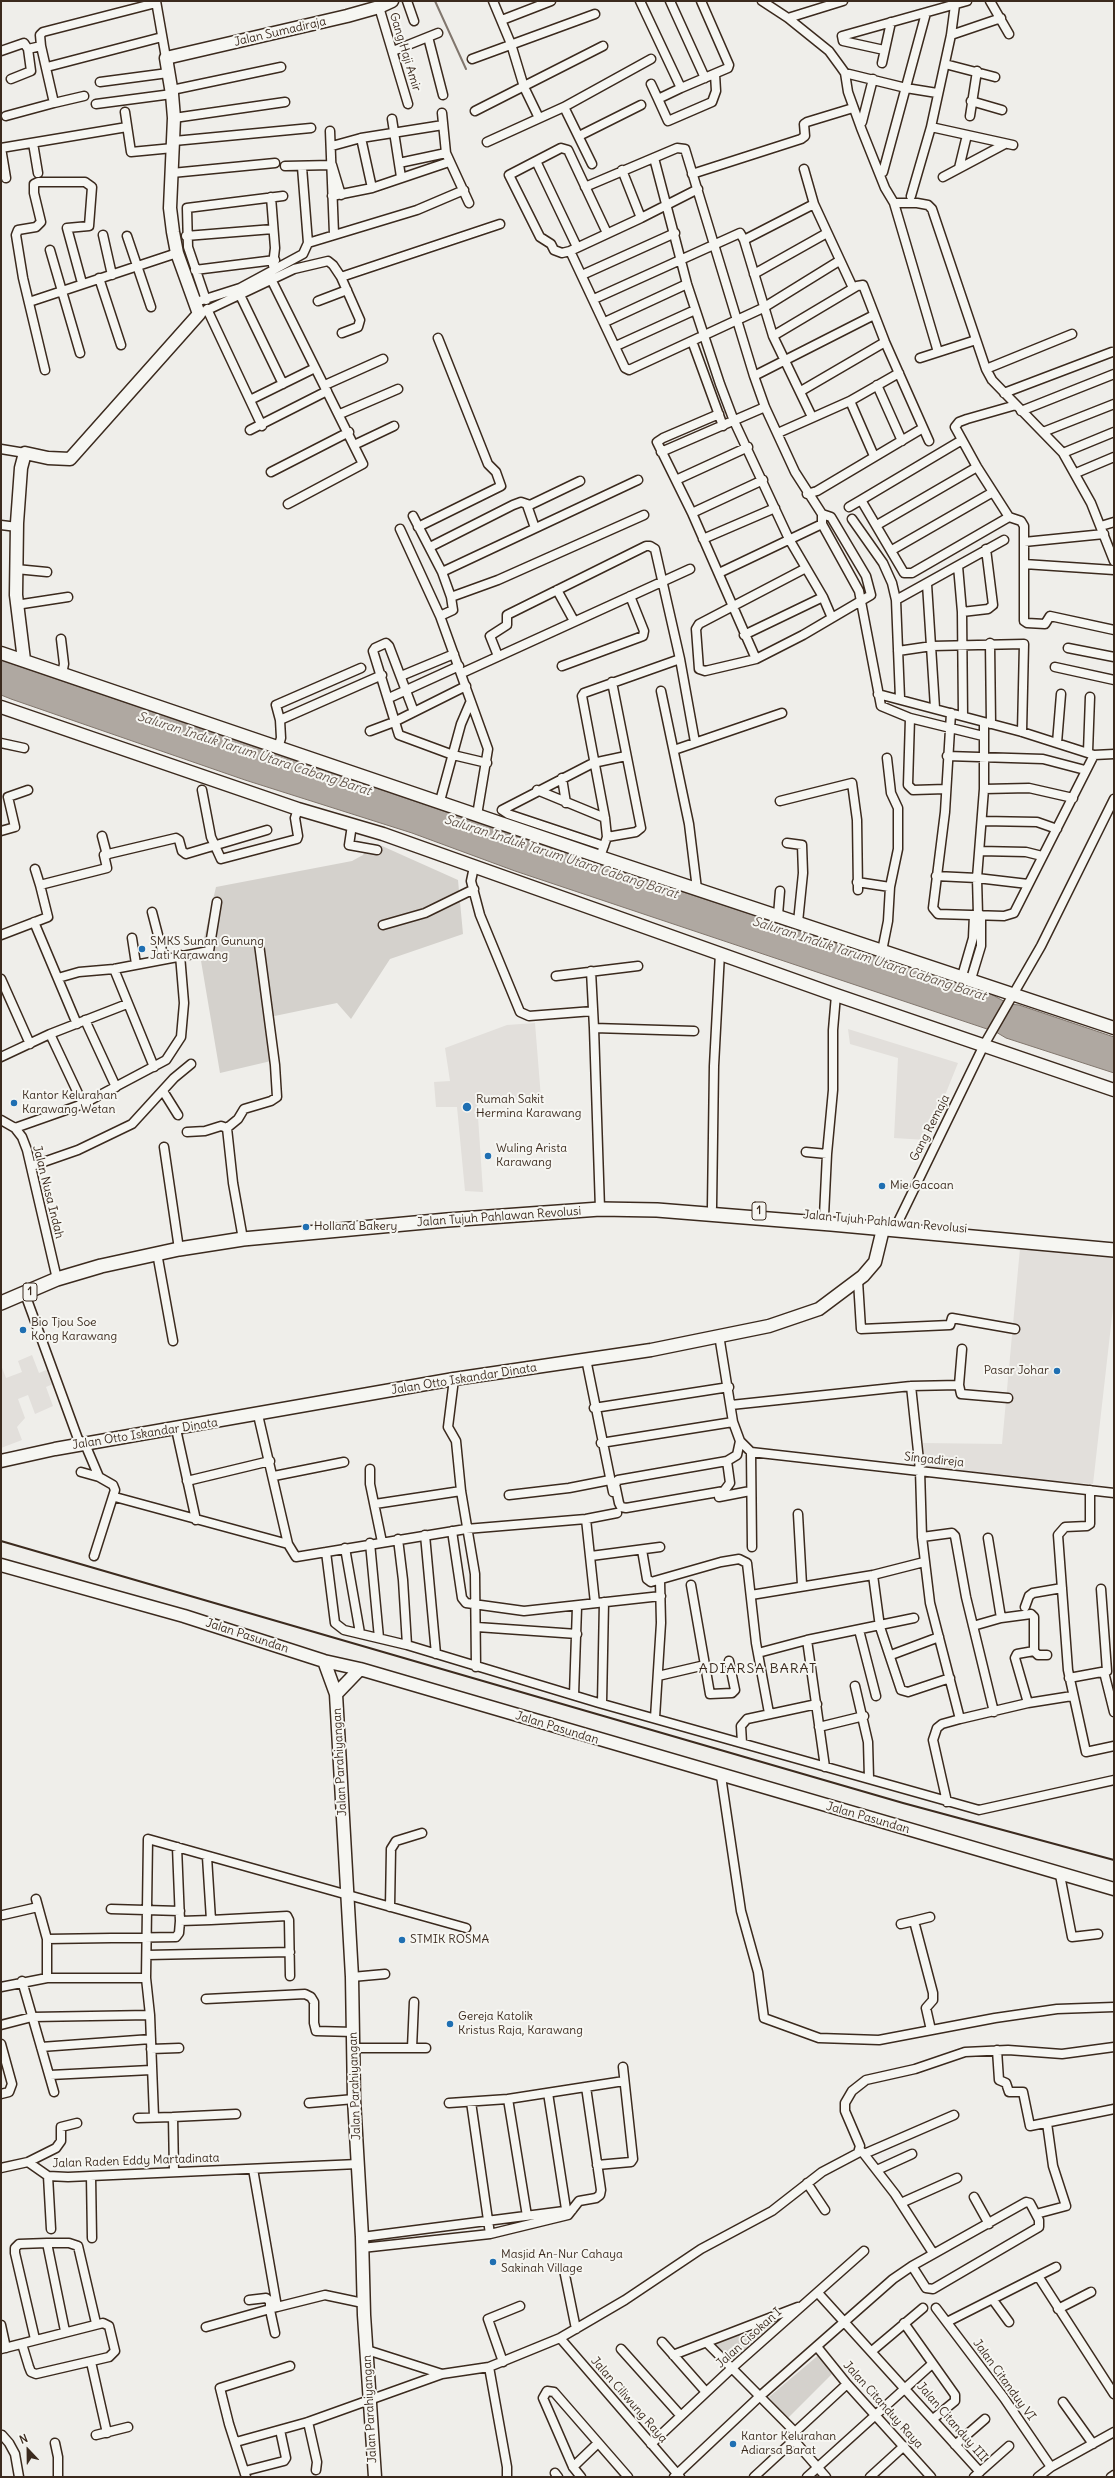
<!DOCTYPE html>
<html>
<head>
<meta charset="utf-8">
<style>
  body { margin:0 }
  #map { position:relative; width:1115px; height:2478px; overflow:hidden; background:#efeeea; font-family:Delius,sans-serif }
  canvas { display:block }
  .frame { position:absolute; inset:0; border:2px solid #3b2a1e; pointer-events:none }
  .north { position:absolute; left:8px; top:2430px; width:40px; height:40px; -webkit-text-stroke:3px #f6f6f2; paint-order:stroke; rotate:338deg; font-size:11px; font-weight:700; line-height:16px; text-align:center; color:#3b2a1e }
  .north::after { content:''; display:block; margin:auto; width:14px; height:18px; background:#3b2a1e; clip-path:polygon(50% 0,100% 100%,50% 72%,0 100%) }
</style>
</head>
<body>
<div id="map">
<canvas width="1115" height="2478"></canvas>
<div class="frame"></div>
<div class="north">N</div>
</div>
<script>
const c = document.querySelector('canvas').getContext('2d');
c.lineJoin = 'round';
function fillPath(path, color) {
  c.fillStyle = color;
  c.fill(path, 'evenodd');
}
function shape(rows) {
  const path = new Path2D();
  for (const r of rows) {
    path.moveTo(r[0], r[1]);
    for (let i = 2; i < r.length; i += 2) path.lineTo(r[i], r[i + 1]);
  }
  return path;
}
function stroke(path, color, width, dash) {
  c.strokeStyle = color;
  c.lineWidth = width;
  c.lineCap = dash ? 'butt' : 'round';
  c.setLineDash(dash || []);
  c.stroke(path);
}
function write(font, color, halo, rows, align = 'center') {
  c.font = font + ' Delius,sans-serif';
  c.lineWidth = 4;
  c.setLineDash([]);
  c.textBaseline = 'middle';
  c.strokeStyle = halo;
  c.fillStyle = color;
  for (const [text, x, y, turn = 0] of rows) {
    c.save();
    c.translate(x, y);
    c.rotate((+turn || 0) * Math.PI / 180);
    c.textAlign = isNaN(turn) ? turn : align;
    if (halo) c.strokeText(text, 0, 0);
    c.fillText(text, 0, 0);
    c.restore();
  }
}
fillPath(shape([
  [535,1023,541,1098,477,1102,483,1192,465,1191,457,1107,436,1107,434,1082,450,1081,445,1048,507,1025],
  [848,1029,958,1063,927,1140,894,1138,898,1058,850,1044],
  [1020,1248,1114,1255,1114,1299,1093,1484,1008,1478,923,1466,923,1443,1002,1444],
  [32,1355,39,1373,51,1368,55,1383,46,1387,53,1406,35,1414,28,1395,18,1399,25,1418,17,1427,22,1440,1,1448,1,1365,6,1378,22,1372,18,1361]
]), '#e2dfdb');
fillPath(shape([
  [369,844,382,846,458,880,463,934,390,959,351,1019,337,1003,265,1018,271,1061,220,1073,200,955,216,887,352,861,363,855],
  [798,2308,733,2365,712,2344],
  [821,2353,835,2371,787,2419,769,2397]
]), '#d4d1cc');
const water = shape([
  [1,660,610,868,987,992,1009,1004,1019,1005,1114,1037,1114,1073,1006,1038,996,1032,515,871,412,833,245,780,11,699,1,695,1,660]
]);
fillPath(water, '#afa8a1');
stroke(water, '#81766d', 1);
stroke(shape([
  [435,1,466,69]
]), '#81766d', 2);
const street = shape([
  [156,1,166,58],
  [407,1,414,21],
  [493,1,511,44,524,87,539,118],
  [640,1,681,88,728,68,729,65,701,1],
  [670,1,705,78],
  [762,1,788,18,829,51,840,66,845,73,848,92,861,128,885,188,894,203,917,203,928,205,932,209,986,369,992,380,1063,453,1091,503,1114,561],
  [990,1,1009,34],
  [379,7,408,104],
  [788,18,843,1],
  [502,20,551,1],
  [951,35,1001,18],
  [428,37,443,95],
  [884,50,843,41,842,36,967,1],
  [1,51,24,43,28,49,41,46],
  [393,51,438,33],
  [472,59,595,14],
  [882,63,891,22],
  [945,64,995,77],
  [47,67,162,37],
  [849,74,906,88,937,93],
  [11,79,31,71,28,49],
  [100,82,168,73],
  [651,84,658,99],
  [681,88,658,99,668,121,712,102,716,91,715,74],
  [172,90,281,67],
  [971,101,1002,110],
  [54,103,84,96],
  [96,104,172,94],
  [564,107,592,164],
  [475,111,603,46],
  [125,112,131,152,173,148],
  [442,113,446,153,469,203],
  [6,116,54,103,41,46,40,35,43,32,156,3],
  [970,116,977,71],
  [174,118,285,102],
  [392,119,401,177],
  [862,122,873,79],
  [931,127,1013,145],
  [330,131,334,234],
  [579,136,641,105],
  [361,138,372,188],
  [174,141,311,128],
  [487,142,564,107,651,59],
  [33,143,38,173],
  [332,146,361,138,443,125],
  [654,158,687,284,720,384,734,421,789,539,823,597,832,618],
  [536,161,577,247],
  [399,163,446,153],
  [285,166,332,165,341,195],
  [302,167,308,243],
  [959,168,967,135],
  [804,169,814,204,853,288],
  [622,170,641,218],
  [883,172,926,13],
  [172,173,275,163],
  [692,174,801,139,805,136,804,124,807,122,853,108],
  [943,177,1005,144],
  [6,178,1,148,127,127],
  [585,187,677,148,685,149,754,376,765,407,795,472,822,514,822,524,859,591,881,706,910,718,983,736],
  [332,196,372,188,449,162],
  [911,196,931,127,951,35,955,5],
  [271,197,275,248,273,265],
  [894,203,938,352],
  [607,233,568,150,561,148,509,175,540,237,551,244,554,250,562,253,570,251,641,218,698,189],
  [103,235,112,275],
  [127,236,151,307],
  [186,236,273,229],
  [744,240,814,204],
  [50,250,80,353],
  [570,251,625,368,629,370,763,308,839,261],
  [195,270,275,260],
  [754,274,827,233],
  [582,275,675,233],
  [341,277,500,224],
  [99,278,121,345],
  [271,279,363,464,288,504],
  [239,293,283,384],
  [594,299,740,233,744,240,773,336,812,417],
  [206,300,188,247,187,208,283,196],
  [318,301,347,290],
  [29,302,177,253],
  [196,302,240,288,303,254,308,243,417,210,464,190],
  [207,309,262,426],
  [199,314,294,269,328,261,333,265,341,277,360,320,358,327,342,333],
  [605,322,687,284],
  [773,336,857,286,863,285,885,342,929,441],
  [692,341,723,426],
  [616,346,695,310],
  [920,358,976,340],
  [986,369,1072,334],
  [45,370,23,278,16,235,18,230,36,227,41,222,34,193,34,184,38,182,85,182,92,187,89,226,67,228,82,283],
  [754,376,874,315],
  [325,385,383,359],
  [877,385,902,441],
  [801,391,885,342],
  [1004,393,1112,352],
  [250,400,315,368],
  [850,401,874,456],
  [1016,405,967,419,959,422,955,427,977,467,1009,517,1021,521,1024,526,1024,621,1027,623,1045,624,1050,616,1114,630],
  [1021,411,1114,374],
  [340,414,398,389],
  [719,414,663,438,657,442,692,513,756,659],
  [250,430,327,391],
  [1043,432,1114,404],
  [778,433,850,401,899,373],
  [962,440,861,500,904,573,912,573,1009,517],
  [354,445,394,426],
  [1,449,25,453],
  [661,452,765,407],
  [1063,453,1114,432],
  [271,472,349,432],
  [1076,473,1114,457],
  [676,480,748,447],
  [807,494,817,491,923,428],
  [527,505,535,528],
  [849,507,861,500],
  [692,513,763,480],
  [413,516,442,572,451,597,453,610,440,616],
  [852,519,883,563,892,583,896,600],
  [1,525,17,527],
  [877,525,977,467],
  [1101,526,1114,522],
  [418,527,501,486,496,472,488,464,438,338],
  [400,529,440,616,488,749,477,815],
  [703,539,775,508],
  [1024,542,1104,534],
  [430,547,513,505,521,502,530,505,580,481],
  [892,550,993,492],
  [1024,564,1114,570],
  [958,566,962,612,963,716],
  [806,568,699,624,696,629,699,669,705,671,756,659,803,635,871,595,866,576,831,517,822,514],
  [16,569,47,572],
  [442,572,638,480],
  [719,573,822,524],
  [927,584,935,708],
  [557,590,574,621],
  [451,597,498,580,644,515],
  [16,605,68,597],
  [962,612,988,609,993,605,986,549],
  [744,635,823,597],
  [61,639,64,664,62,674],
  [990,643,991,724],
  [1068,648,1114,657],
  [898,651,932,646,1024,644,1022,732],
  [498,656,490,636,507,625,507,615,646,546,650,546,655,549,680,659,695,742],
  [562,666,643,636,644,631,630,596],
  [1055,667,1114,680],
  [462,673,690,569],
  [401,676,454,654],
  [661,691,689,824,697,889],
  [878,694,1022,732,1094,755,1114,754],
  [389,698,459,666],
  [900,698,896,600,1004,540],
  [414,712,389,646,386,643,375,648,373,651,399,735,453,755,487,763],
  [951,713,945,812,933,908,938,914,1004,916,1014,913,1094,755],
  [910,718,908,785,913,790,946,789],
  [280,720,276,705,361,668],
  [370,731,394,722,466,686],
  [1,743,24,748],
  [1057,743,1061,694],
  [278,748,281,738,280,720,382,675],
  [674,750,782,713],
  [1088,752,1090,697],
  [947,756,1043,759,1085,770],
  [562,778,566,803],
  [984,789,1029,788,1073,798],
  [202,790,211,837,221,859,297,839,298,836,295,818,298,809],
  [537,790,605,818],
  [440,801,461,724,470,703],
  [780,801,852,783,857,820,858,890],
  [983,821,1037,822,1057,829],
  [352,825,349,845,377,850],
  [1,831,15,827,8,797,28,790],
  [102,836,107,855],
  [607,837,636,832,641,828,612,682],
  [787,843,802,845,803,873,798,922],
  [604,846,508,814,502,810,593,763,626,756],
  [980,851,1026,852,1042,856],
  [600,857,607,837,605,818,582,696,584,693,680,659],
  [474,867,471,881,480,915,520,1012,529,1016,593,1011],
  [35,869,40,885],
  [936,876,977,878,1028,884],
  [857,882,890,887],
  [152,912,164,958],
  [778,915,780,891],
  [978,915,977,878,984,789,984,723],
  [34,922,77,1024],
  [383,925,425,913,474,889],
  [1,935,48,917,40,885,107,868,104,855,176,838,179,840,182,851,186,854,267,830],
  [132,938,136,964],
  [882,951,888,921,890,887,898,849,898,808,891,793,887,758],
  [114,969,154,1067],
  [591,971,594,1028,694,1031],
  [556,976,638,966],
  [962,976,973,938,974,915],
  [58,978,79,972,114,969,209,951,217,902],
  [1,979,30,1044],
  [971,979,981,946,981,915],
  [85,1020,116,1087],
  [594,1028,600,1209],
  [50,1034,83,1104],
  [1,1057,50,1034,127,1004],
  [163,1091,178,1115],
  [1,1120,15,1128,22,1137,27,1150,57,1279],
  [15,1128,83,1104,166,1060,181,1037,184,1003,180,955],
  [187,1132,205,1131,221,1126,227,1128],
  [164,1147,179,1249],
  [806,1152,827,1154],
  [32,1166,78,1150,132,1124,174,1078,191,1064],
  [712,1207,714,1066,720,953],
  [824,1216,827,1154,833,1090,833,1030,836,995],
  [898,1222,984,1045,1041,946,1114,799],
  [243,1239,233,1183,227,1128,238,1119,244,1109,271,1101,277,1097,275,1065,259,944],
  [157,1253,173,1341],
  [858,1281,861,1329,950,1325,952,1318,1015,1329],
  [25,1294,78,1439,85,1444,99,1477,113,1485,115,1490,94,1556],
  [719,1335,733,1422,740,1441,751,1452,752,1547],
  [962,1349,959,1385,961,1394,1008,1398],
  [586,1359,613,1492],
  [454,1379,448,1427,456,1441,461,1491,475,1574,476,1667],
  [911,1386,920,1470,922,1537,952,1533,955,1536,966,1597,994,1712],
  [731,1405,911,1386,959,1385],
  [594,1408,729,1387],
  [258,1415,288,1544,296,1557,466,1529,586,1519,617,1513],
  [176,1429,196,1520],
  [601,1443,733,1422],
  [751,1452,1114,1493],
  [727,1461,730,1483,724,1491,626,1508,621,1507,619,1503,615,1484,618,1480,727,1461,737,1455,740,1441],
  [370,1469,370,1484,382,1542],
  [81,1472,99,1477],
  [274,1476,344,1462],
  [187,1481,270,1461],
  [1090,1490,1090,1524,1087,1526,1065,1527,1058,1535,1068,1670,1086,1752,1114,1746],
  [509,1495,569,1488,610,1480],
  [115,1497,288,1544],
  [719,1497,750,1491],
  [375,1504,461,1491],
  [798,1514,802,1585],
  [586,1519,595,1603],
  [452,1531,462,1598,466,1603,524,1611,661,1596],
  [425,1535,436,1654],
  [922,1537,930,1603,960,1719],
  [988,1538,1001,1618],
  [398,1539,403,1580,407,1645],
  [370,1543,379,1638],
  [345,1548,360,1633],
  [642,1550,647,1579,651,1582,721,1562,739,1559,747,1563,756,1643,769,1713],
  [326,1552,335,1623,344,1630,407,1645,599,1703,979,1810,1114,1780],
  [591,1556,660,1547],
  [873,1575,880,1627,901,1690,908,1692,950,1678],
  [751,1595,873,1575,924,1562],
  [1025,1607,1029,1596,1033,1593,1062,1588],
  [973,1626,1001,1618,1031,1614,1034,1617,1034,1651,1038,1655,1047,1655],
  [477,1627,577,1634],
  [859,1630,876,1696],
  [807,1640,825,1767],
  [758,1653,807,1640,914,1618],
  [891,1655,939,1637],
  [705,1665,710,1694,732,1693,735,1690,729,1661],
  [1104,1672,1114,1712],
  [658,1676,705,1665,691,1585],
  [1069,1678,1107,1671,1101,1589],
  [855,1686,868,1742,869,1778],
  [574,1695,577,1607],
  [602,1703,604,1602],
  [1028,1703,1015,1658,1017,1654,1034,1651],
  [655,1718,661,1623,660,1581],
  [819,1727,864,1716],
  [742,1743,741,1726,747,1719,817,1704],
  [721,1776,741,1911,758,1972,764,2018,819,2038,879,2040,995,2018,1057,2009,1114,2007],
  [947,1802,933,1740,937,1728,942,1724,960,1719,1028,1703,1072,1696],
  [207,1857,211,1920,287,1916,289,1920,290,1976],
  [1060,1875,1072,1937,1098,1934],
  [36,1899,47,1939],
  [390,1907,391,1849,396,1841,422,1833],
  [111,1909,180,1911],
  [3,1915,38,1907],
  [930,1917,914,1921,933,1993,933,2000,926,2008,931,2030],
  [180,1921,211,1920],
  [901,1924,914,1921],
  [147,1955,290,1952],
  [352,1977,385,1974],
  [47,1978,47,1939,176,1937,179,1933,180,1921,177,1847],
  [22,1981,54,2092],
  [1,1987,47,1978,146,1978],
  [206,1999,305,1994,311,1997,314,2002,314,2023,316,2031,354,2032],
  [1,2025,32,2017,150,2015],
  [1,2044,12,2084,9,2092,1,2094],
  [41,2047,151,2039],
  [354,2048,426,2048],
  [412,2048,414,2002],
  [151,2049,179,2048],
  [997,2050,999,2080,1006,2083,1009,2092,1023,2092,1030,2126,1114,2109],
  [50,2075,151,2070],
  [548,2093,566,2209],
  [508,2099,527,2216],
  [471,2102,490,2234],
  [309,2103,354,2099],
  [449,2103,508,2099,624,2081],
  [154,2117,150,2015,146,1978,148,1839,466,1928],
  [173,2117,236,2114],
  [138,2118,173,2117,174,2172],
  [860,2150,864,2154,954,2115],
  [864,2154,895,2194,933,2253],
  [28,2162,48,2176,68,2177,358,2164],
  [597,2165,631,2162,633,2159,623,2067],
  [1,2168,28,2162,56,2148,61,2141,61,2127,77,2123],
  [253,2169,277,2307,325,2295,363,2303],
  [877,2170,912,2154],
  [48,2176,51,2229],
  [91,2176,92,2238],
  [807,2183,825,2210],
  [974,2197,989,2224],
  [901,2203,957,2178],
  [1036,2214,1066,2206,1053,2166,1047,2123],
  [362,2237,572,2210],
  [47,2243,69,2243,78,2246,96,2323],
  [362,2248,490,2234,568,2215,579,2201,596,2198,600,2195,601,2190,586,2087],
  [564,2270,576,2329],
  [1038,2276,1056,2267],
  [818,2293,980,2472],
  [249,2300,266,2298,270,2301,270,2310,275,2333],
  [993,2300,1009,2322],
  [936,2308,1004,2398,1051,2467],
  [1058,2309,1091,2292],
  [947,2322,1038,2276,1114,2394],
  [904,2323,955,2395,955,2401,933,2419],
  [1,2325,6,2348],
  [206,2327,277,2307],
  [560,2338,680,2477],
  [35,2339,15,2253,15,2248,19,2244,47,2243,65,2331],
  [662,2342,706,2392],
  [707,2343,795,2432],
  [818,2348,847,2384,931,2477],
  [1,2349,103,2323,109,2326,115,2351,109,2357,36,2374,31,2372,29,2367,22,2344],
  [621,2349,681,2416],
  [367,2350,442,2374],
  [872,2351,923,2308],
  [673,2355,798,2307],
  [91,2362,107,2433],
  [503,2362,488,2319,520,2306],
  [489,2367,507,2467,507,2477],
  [1063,2402,1093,2444],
  [308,2422,317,2462,316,2470],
  [2,2435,9,2443,15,2454,19,2477],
  [96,2435,128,2427],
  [236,2442,308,2422,442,2374,489,2367,560,2338,625,2300,701,2249,772,2211,822,2172,858,2153,860,2146,845,2111,845,2103,852,2091,866,2080,915,2069,965,2052,1008,2050,1062,2054,1114,2047],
  [55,2443,58,2457,58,2477],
  [651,2444,732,2368,864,2251],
  [955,2445,985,2419],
  [573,2467,598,2443],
  [245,2471,284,2461,286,2458,280,2430],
  [555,2473,558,2477],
  [246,2477,229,2424,220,2388,290,2366],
  [581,2477,573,2467,543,2398,547,2391,554,2392,628,2477],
  [674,2477,759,2397,893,2279,912,2266,1026,2202,1030,2203,1039,2220,1039,2227,933,2289,926,2288,912,2266],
  [754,2477,793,2441],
  [807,2477,932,2364],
  [826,2477,792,2438,795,2432,847,2384],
  [870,2477,904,2446],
  [974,2477,1009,2446],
  [1038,2477,1051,2467,1114,2432],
  [1111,2477,1114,2475]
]);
const secondary = shape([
  [1,653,600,857,1114,1028],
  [24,660,16,595,17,523,21,468,25,453,48,458,70,459,199,314,177,253,173,232,170,208,174,118,172,94,166,58,347,16,379,7,392,1],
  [1,707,298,809,383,834,836,995,1114,1090],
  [1,1461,55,1449,454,1379,651,1350,769,1326,819,1309,863,1276,875,1262,883,1229],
  [1,1565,184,1616,324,1661,360,1669,1114,1889],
  [324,1661,336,1694,352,1977,354,2099,362,2237,364,2315,375,2477],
  [336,1694,360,1669]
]);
const primary = shape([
  [1,1303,57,1279,101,1266,179,1249,243,1239,447,1220,600,1209,657,1210,831,1224,1114,1250]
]);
stroke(street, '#3b2a1e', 11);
stroke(secondary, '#3b2a1e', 15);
stroke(primary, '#3b2a1e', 16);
stroke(street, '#f6f6f2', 8);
stroke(secondary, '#f6f6f2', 12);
stroke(primary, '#f6f6f2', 13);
stroke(shape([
  [1,1541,903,1803,1114,1860]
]), '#3b2a1e', 2);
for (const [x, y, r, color] of [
  [142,949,4,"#1f6fb2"],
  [14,1103,4,"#1f6fb2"],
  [467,1107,5,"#1f6fb2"],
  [488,1156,4,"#1f6fb2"],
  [882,1186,4,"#1f6fb2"],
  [306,1227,4,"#1f6fb2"],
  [23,1330,4,"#1f6fb2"],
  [1057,1371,4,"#1f6fb2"],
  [402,1940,4,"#1f6fb2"],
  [450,2024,4,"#1f6fb2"],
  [493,2262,4,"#1f6fb2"],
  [733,2444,4,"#1f6fb2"]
]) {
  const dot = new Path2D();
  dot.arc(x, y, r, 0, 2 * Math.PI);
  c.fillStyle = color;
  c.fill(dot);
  stroke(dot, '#f6f6f2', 1.5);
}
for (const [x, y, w] of [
  [759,1211,14],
  [30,1292,14]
]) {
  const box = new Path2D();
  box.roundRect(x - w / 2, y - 9, w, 18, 3);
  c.fillStyle = '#f6f6f2';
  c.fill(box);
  stroke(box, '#3b2a1e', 1);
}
write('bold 11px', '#3b2a1e', null, [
  ["1",759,1211],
  ["1",30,1292]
]);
write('12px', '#3b2a1e', '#f6f6f2', [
  ["Jalan Sumadiraja",280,32,-13],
  ["Gang Haji Amir",405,52,73],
  ["Gang Remaja",930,1128,-63],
  ["Jalan Nusa Indah",48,1192,76],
  ["Jalan Tujuh Pahlawan Revolusi",499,1217,-4],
  ["Jalan Tujuh Pahlawan Revolusi",885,1222,5],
  ["Jalan Otto Iskandar Dinata",464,1379,-9],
  ["Jalan Otto Iskandar Dinata",145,1434,-9],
  ["Singadireja",934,1460,6],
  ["Jalan Pasundan",247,1636,18],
  ["Jalan Pasundan",557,1728,17],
  ["Jalan Parahiyangan",340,1762,-93],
  ["Jalan Pasundan",868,1818,16],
  ["Jalan Parahiyangan",355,2086,-92],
  ["Jalan Raden Eddy Martadinata",136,2161,-2],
  ["Jalan Cisokan I",749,2338,-42],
  ["Jalan Citanduy VI",1004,2380,54],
  ["Jalan Ciliwung Raya",629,2400,49],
  ["Jalan Citanduy Raya",883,2405,48],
  ["Jalan Parahiyangan",370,2409,-93],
  ["Jalan Citanduy III",952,2422,49]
]);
write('12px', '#3b2a1e', '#f6f6f2', [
  ["SMKS Sunan Gunung",150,942],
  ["Jati Karawang",150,956],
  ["Kantor Kelurahan",22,1096],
  ["Karawang Wetan",22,1110],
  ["Rumah Sakit",476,1100],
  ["Hermina Karawang",476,1114],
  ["Wuling Arista",496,1149],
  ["Karawang",496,1163],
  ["Mie Gacoan",890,1186],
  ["Holland Bakery",314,1227],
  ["Bio Tjou Soe",31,1323],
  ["Kong Karawang",31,1337],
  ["Pasar Johar",1049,1371,"right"],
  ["STMIK ROSMA",410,1940],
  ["Gereja Katolik",458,2017],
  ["Kristus Raja, Karawang",458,2031],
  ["Masjid An-Nur Cahaya",501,2255],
  ["Sakinah Village",501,2269],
  ["Kantor Kelurahan",741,2437],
  ["Adiarsa Barat",741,2451]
], 'left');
write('italic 13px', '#64564c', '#f6f6f2', [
  ["Saluran Induk Tarum Utara Cabang Barat",254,754,18],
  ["Saluran Induk Tarum Utara Cabang Barat",561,857,18],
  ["Saluran Induk Tarum Utara Cabang Barat",869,959,18]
]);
c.letterSpacing = '1px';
write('14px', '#3b2a1e', '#f6f6f2', [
  ["ADIARSA BARAT",758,1669]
]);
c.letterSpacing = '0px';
</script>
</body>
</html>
